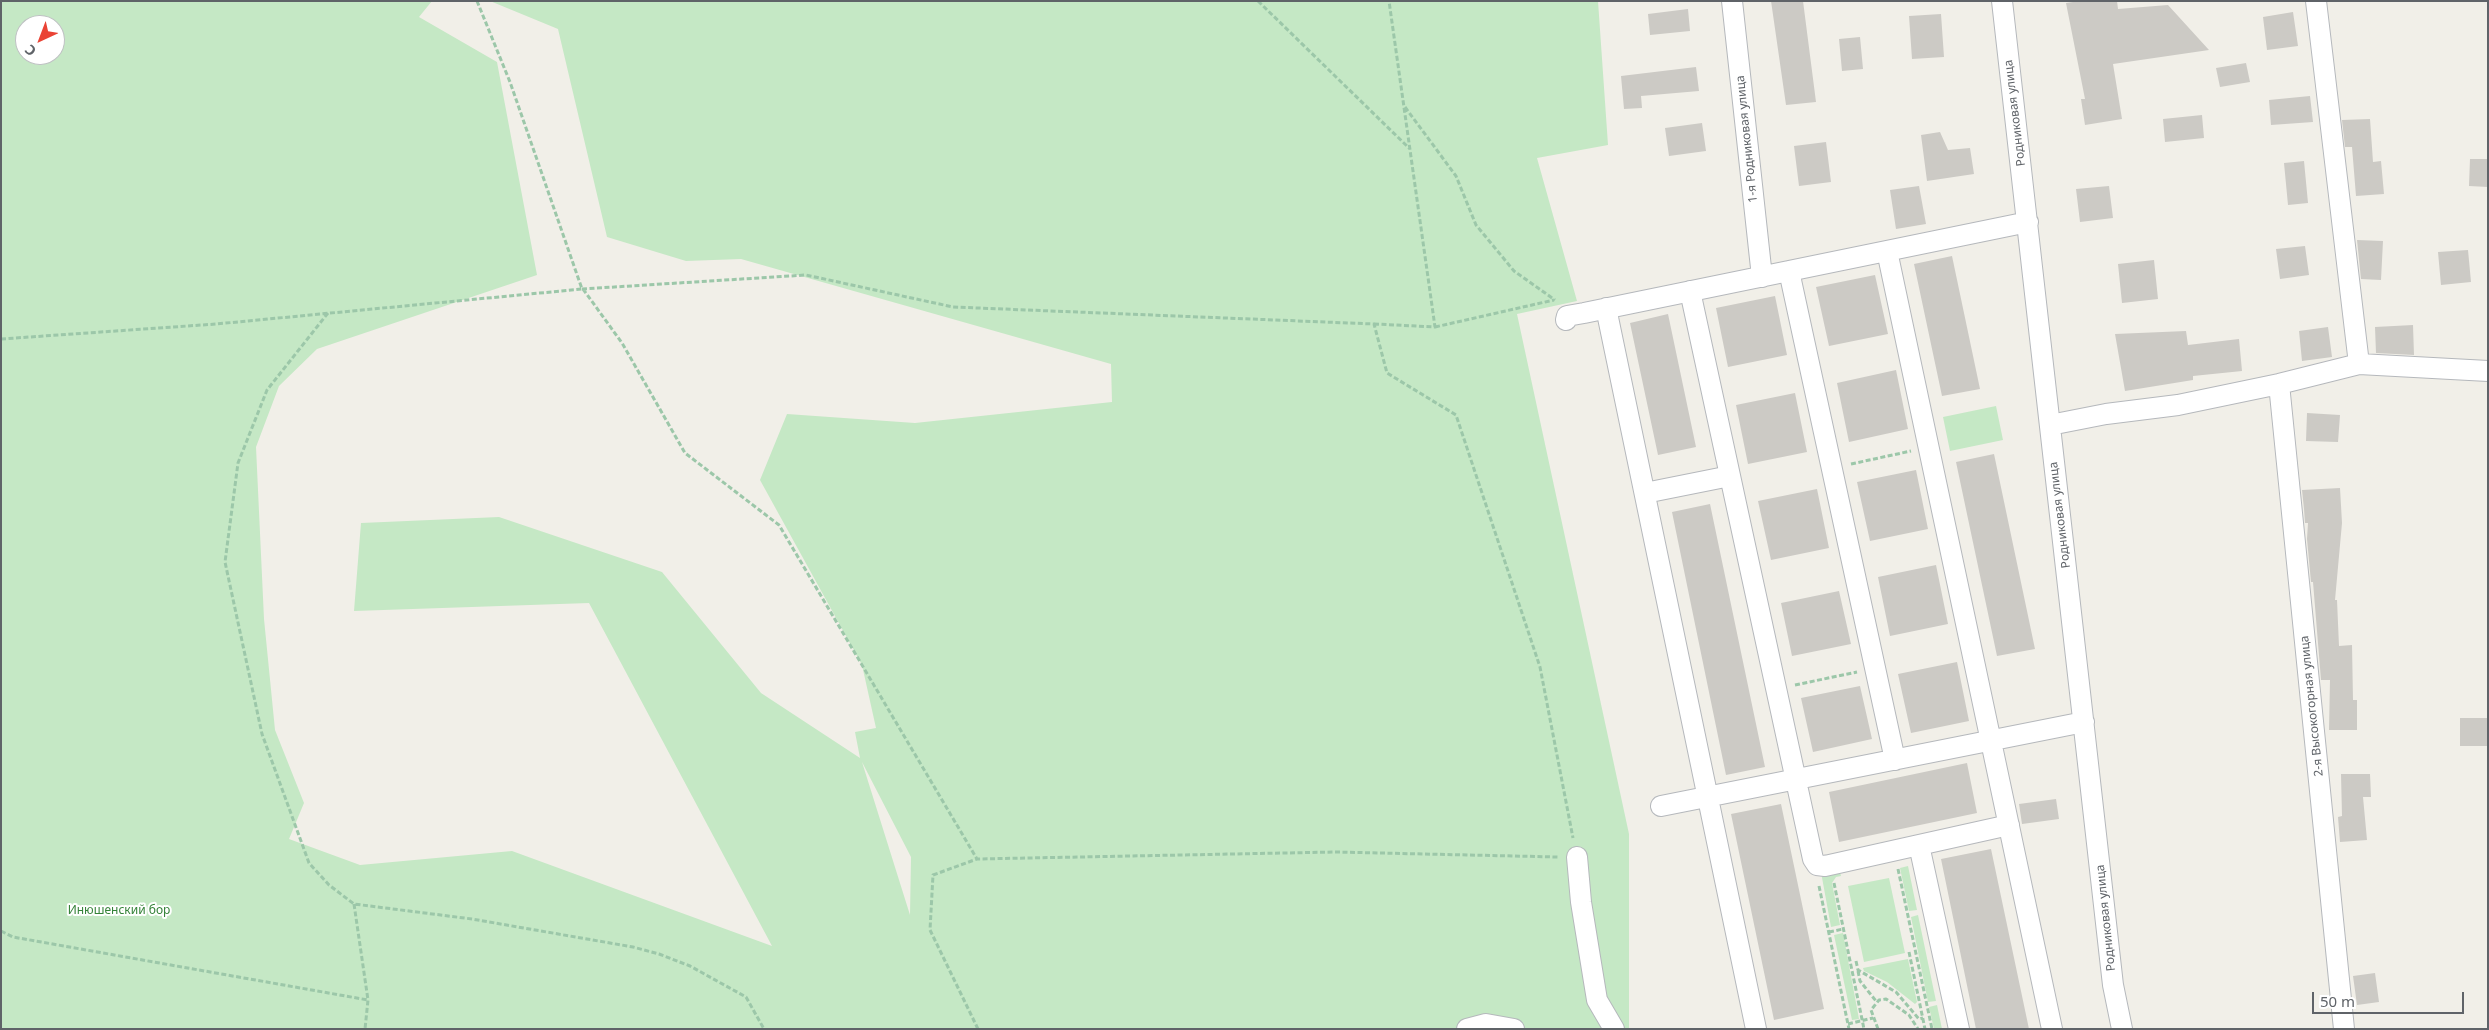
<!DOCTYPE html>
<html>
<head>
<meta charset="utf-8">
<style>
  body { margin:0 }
  #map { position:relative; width:2489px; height:1030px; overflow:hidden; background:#f1efe8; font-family:"Noto Sans",sans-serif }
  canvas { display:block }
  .frame { position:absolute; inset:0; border:2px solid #5f6368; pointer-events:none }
  .north { position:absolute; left:15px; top:15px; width:50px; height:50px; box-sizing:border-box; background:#fff; border:1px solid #bfc1c3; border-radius:50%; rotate:223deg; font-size:14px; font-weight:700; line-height:20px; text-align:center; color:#5f6368 }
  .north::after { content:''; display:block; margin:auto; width:18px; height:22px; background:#ea4335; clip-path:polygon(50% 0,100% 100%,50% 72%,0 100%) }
  .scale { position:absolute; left:2312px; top:992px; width:152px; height:22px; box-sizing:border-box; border:2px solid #5f6368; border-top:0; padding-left:6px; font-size:15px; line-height:18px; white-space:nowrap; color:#5f6368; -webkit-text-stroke:4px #fff; paint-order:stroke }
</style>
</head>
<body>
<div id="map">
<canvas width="2489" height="1030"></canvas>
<div class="frame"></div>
<div class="north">С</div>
<div class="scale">50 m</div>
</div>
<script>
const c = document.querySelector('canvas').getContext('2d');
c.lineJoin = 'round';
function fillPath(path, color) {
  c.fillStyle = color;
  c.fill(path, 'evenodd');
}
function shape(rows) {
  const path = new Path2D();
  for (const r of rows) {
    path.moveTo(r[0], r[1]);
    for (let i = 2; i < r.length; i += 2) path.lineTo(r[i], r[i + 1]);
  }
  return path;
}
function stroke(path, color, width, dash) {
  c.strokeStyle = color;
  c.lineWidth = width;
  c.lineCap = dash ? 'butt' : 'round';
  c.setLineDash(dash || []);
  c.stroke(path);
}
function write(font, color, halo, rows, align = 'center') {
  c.font = font + ' "Noto Sans",sans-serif';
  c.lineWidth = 4;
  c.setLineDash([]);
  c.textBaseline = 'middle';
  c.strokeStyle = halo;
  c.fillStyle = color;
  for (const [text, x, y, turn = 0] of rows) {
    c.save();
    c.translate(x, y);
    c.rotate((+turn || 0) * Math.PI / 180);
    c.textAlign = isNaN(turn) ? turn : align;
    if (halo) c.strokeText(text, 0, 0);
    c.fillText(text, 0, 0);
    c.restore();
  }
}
fillPath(shape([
  [1,1,432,1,419,17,497,62,537,275,317,349,279,386,256,447,264,619,275,730,304,803,289,839,360,865,512,851,772,946,589,603,354,611,361,523,499,517,662,572,761,693,860,758,855,732,876,728,862,665,760,480,787,414,915,423,1112,402,1111,364,741,259,686,261,607,237,558,29,490,1,1598,1,1608,145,1537,158,1577,301,1517,314,1629,834,1629,1029,1,1029],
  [25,25,55,25,55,55,25,55],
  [862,762,911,857,910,915],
  [1996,406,2003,440,1950,451,1943,417],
  [1908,866,1917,910,1909,911,1900,868],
  [1839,868,1841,876,1836,877,1832,883,1840,925,1831,927,1821,872],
  [1889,878,1905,953,1864,962,1848,886],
  [1918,915,1936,1001,1928,1002,1911,917],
  [1843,933,1859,1019,1852,1020,1834,935],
  [1908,959,1917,1002,1915,1004,1887,982,1864,971,1863,968],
  [1937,1005,1942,1029,1934,1029,1929,1007]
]), '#c5e8c5');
fillPath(shape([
  [1771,1,1803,1,1816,102,1786,105],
  [2080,1,2117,1,2118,9,2168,5,2209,50,2113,64,2122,119,2085,125,2081,99,2085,99,2066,3],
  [1688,9,1690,31,1650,35,1648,14],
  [2293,12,2298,46,2267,50,2263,17],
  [1941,14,1944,57,1912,59,1909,16],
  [1860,37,1863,69,1842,71,1839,39],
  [2246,63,2250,82,2220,87,2216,68],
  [1696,67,1699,91,1641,96,1642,108,1624,109,1621,76],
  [2310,96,2313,122,2271,125,2269,100],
  [2202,115,2204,138,2165,142,2163,119],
  [2370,119,2373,162,2381,161,2384,194,2356,196,2352,147,2345,147,2342,120],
  [1702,123,1706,151,1669,156,1665,128],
  [1940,132,1948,150,1970,148,1974,174,1927,181,1921,135],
  [1826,142,1831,182,1799,186,1794,146],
  [2470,159,2488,159,2488,187,2469,186],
  [2304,161,2308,203,2288,205,2284,163],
  [1919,186,1926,224,1896,229,1890,190],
  [2109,186,2113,218,2080,222,2076,189],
  [2357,240,2383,241,2381,280,2361,279],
  [2305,246,2309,275,2280,279,2276,249],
  [2468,250,2471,282,2441,285,2438,252],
  [1952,256,1980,389,1942,396,1914,264],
  [2154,260,2158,299,2122,303,2118,264],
  [1875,275,1888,334,1829,346,1816,287],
  [1775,296,1787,355,1728,367,1716,308],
  [1668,314,1696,447,1658,455,1630,323],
  [2413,325,2414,355,2376,353,2375,327],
  [2328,327,2332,357,2302,361,2299,331],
  [2186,331,2188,345,2239,339,2242,371,2193,376,2193,380,2125,391,2115,334],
  [1896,370,1908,429,1849,442,1837,383],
  [1795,393,1807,452,1748,464,1736,405],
  [2307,413,2340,415,2338,442,2306,441],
  [1994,454,2035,649,1997,656,1956,462],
  [1916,470,1928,529,1870,541,1857,482],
  [2340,488,2342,523,2335,600,2337,600,2339,646,2352,645,2353,700,2357,700,2357,730,2329,730,2330,680,2321,680,2313,582,2311,582,2307,539,2308,523,2305,523,2304,509,2302,490],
  [1817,489,1829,548,1771,560,1758,501],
  [1710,504,1765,767,1726,775,1672,512],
  [1936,565,1948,624,1890,636,1878,577],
  [1839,591,1851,644,1792,656,1781,603],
  [1957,662,1969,721,1911,733,1898,674],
  [1860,686,1872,739,1813,752,1801,698],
  [2460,718,2488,718,2488,746,2460,746],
  [1967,763,1977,813,1839,842,1829,792],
  [2341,774,2370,774,2371,797,2363,797,2367,840,2340,842,2338,817,2342,816],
  [2056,799,2059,819,2022,824,2019,804],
  [1781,804,1824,1009,1774,1020,1731,814],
  [1991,849,2029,1029,1976,1029,1941,859],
  [2375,973,2379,1002,2357,1005,2353,976]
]), '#cccac5');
const minor = shape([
  [1732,1,1762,277],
  [2002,1,2113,985,2122,1029],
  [2316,1,2359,364],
  [1887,251,2052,1029],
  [1789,271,1895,760],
  [1690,291,1813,859,1817,865,1825,866,1919,845],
  [1606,308,1756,1029],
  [1566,320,1567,316,1584,313,2028,222],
  [2279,384,2344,1029],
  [2050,425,2106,414,2178,405,2279,384,2359,364,2488,371],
  [1645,493,1730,476],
  [1661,806,2084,722],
  [1577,857,1581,902,1597,1000,1614,1029],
  [1467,1029,1486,1024,1514,1029],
  [1959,1029,1919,845,2009,825]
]);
stroke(minor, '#b5b8bc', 22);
stroke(shape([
  [1258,1,1410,149],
  [1405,107,1456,176,1476,225,1514,271,1555,300],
  [582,289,806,275,953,307,1374,324,1387,373,1456,415,1540,667,1573,838],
  [583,289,622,343,685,453,779,525,977,859],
  [328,313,267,390,238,463,225,562,262,734,309,863,329,885,354,904,472,919,633,947,659,954,690,966,746,997,764,1029],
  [1374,324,1435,327,1389,1],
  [1435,327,1554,300],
  [1,339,216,324,582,289,510,82,477,1],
  [1851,464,1911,451],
  [1795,685,1857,672],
  [1898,869,1932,1029],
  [1834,883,1864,1029],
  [1819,886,1849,1029],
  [354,904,368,1000,365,1029],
  [1,931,13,937,368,1000],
  [1829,932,1843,929],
  [1909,952,1925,1029],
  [1856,961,1858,970,1896,992,1919,1019,1923,1018],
  [1858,971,1860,981,1876,1001],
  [1848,1024,1873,1018],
  [978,1029,930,930,933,875,977,859,1335,852,1558,857],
  [1878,1029,1871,1010,1879,1000,1886,999,1909,1015,1918,1029]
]), '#9cc7a9', 3, [5, 2.5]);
stroke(minor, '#fff', 20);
write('12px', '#5f6368', '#fff', [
  ["Родниковая улица",2015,113,-97],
  ["1-я Родниковая улица",1747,139,-96],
  ["Родниковая улица",2060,515,-97],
  ["2-я Высокогорная улица",2312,706,-96],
  ["Родниковая улица",2106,918,-96]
]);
write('12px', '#348238', '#fff', [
  ["Инюшенский бор",119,911]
]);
</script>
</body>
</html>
